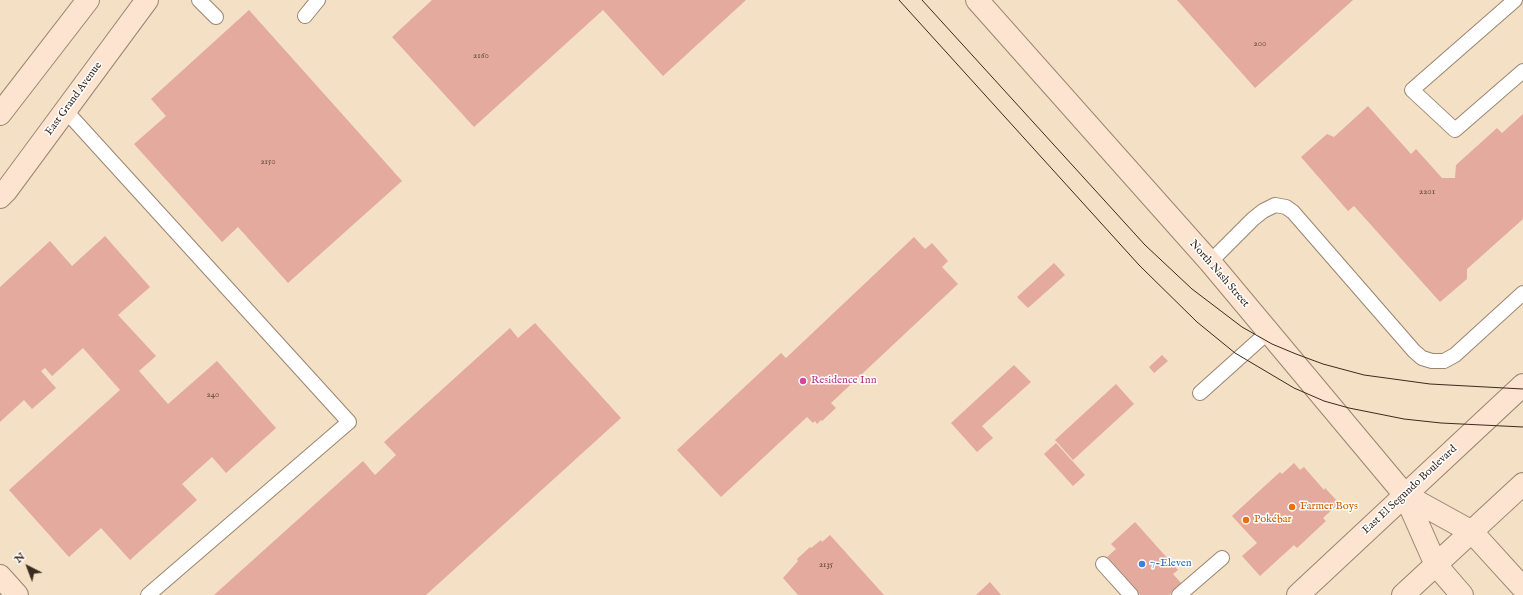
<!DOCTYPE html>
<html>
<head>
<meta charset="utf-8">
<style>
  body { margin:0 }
  #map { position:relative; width:1523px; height:595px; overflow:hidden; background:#f4e0c4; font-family:"IM FELL English",serif }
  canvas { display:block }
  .north { position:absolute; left:8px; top:547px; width:40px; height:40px; -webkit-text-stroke:3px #fff; paint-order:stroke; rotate:318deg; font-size:11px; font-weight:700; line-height:16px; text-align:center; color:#3b2a1e }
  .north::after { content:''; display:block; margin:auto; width:14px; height:18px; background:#3b2a1e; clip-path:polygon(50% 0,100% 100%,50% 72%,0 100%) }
</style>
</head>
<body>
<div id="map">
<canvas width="1523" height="595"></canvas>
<div class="north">N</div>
</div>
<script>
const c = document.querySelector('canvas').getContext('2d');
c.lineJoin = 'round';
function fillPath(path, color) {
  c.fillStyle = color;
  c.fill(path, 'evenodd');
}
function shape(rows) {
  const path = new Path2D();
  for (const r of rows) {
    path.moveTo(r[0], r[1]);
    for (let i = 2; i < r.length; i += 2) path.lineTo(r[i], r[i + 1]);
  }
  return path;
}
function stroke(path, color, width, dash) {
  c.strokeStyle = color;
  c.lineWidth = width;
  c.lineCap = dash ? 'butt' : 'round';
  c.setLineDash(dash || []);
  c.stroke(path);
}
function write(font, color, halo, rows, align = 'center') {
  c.font = font + ' "IM FELL English",serif';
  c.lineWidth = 3;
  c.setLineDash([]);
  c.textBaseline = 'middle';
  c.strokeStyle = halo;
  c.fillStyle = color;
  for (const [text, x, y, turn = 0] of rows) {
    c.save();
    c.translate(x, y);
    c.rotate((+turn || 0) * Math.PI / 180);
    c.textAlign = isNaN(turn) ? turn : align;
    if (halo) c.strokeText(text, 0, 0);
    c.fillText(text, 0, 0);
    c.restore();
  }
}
fillPath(shape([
  [432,0,746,0,663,76,603,10,474,127,392,37],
  [1177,0,1353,0,1255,88],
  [249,10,402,181,288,283,238,227,222,242,134,144,166,116,151,99],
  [1368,106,1411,154,1416,149,1442,178,1455,178,1456,165,1497,128,1502,133,1523,114,1523,219,1467,269,1467,279,1440,302,1354,206,1348,211,1301,157,1327,134,1334,137],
  [105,236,150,287,118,315,156,356,139,371,168,404,217,361,276,428,226,473,212,457,182,484,197,500,130,560,101,528,69,557,9,490,120,390,83,348,52,376,45,368,41,371,56,388,32,409,24,400,0,422,0,287,50,241,72,266],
  [914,237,925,249,932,243,948,261,942,267,958,284,831,403,836,408,822,421,821,420,817,424,815,421,813,423,807,417,721,497,677,450,781,353,786,358],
  [1054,263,1065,275,1028,308,1017,297],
  [535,323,621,418,426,595,214,595,363,461,375,475,396,455,384,442,510,328,518,338],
  [1162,355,1168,361,1154,373,1149,367],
  [1014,365,1031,382,982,426,993,438,977,452,951,423],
  [1116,384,1134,404,1073,460,1055,440],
  [1056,443,1085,475,1073,486,1044,454],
  [1294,463,1300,470,1304,467,1324,490,1325,488,1339,503,1323,518,1326,521,1297,548,1294,545,1260,576,1242,556,1257,543,1232,516,1280,472,1282,474],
  [1135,522,1178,570,1173,574,1182,584,1169,595,1140,595,1107,557,1116,549,1111,544],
  [830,535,884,595,798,595,783,578,798,561,797,559,810,547,811,548,821,540,822,542],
  [990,582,1001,595,976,595]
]), '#e3aa9d');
const lane = shape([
  [199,0,216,17],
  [1515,0,1412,90,1455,130,1523,71],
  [305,16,318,0],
  [65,110,349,422,148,595],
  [1210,262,1253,219,1263,211,1275,205,1286,207,1293,212,1414,351,1422,358,1432,361,1444,361,1455,355,1523,293],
  [1200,393,1268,332],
  [1103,564,1131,595],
  [1179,595,1222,558]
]);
const secondary = shape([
  [977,0,1210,262,1405,495,1436,565,1462,595],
  [0,114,88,0],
  [0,197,6,191,147,0],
  [1405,495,1472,532,1523,588],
  [0,576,17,595],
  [1298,595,1523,385],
  [1403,595,1523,484]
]);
stroke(lane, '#988571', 16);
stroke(secondary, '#988571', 24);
stroke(lane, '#fff', 14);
stroke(secondary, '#fde4d1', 22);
stroke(shape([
  [899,0,1139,265,1197,322,1235,353,1294,388,1324,401,1349,408,1404,419,1441,423,1523,427],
  [922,0,1145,245,1192,289,1242,327,1272,344,1296,354,1323,364,1364,375,1430,384,1523,389]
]), '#3b2a1e', 1);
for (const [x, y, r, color] of [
  [803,381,4,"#d1479c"],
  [1292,507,4,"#e8710a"],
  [1246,520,4,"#e8710a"],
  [1142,564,4,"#3f7fe0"]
]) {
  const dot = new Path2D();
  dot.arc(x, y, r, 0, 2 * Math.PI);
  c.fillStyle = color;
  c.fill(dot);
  stroke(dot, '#fff', 1.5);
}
write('9px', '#654a3e', null, [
  ["200",1260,44],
  ["2160",481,56],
  ["2150",268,162],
  ["2201",1427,192],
  ["240",213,395],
  ["2135",826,565]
]);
write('11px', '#3b2a1e', '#fff', [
  ["East Grand Avenue",74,99,-54],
  ["North Nash Street",1219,274,49],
  ["East El Segundo Boulevard",1410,490,-43]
]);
write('11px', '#b23c85', '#fff', [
  ["Residence Inn",811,381]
], 'left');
write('11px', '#c56008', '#fff', [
  ["Farmer Boys",1300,507],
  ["Pokébar",1254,520]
], 'left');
write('11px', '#366cbe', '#fff', [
  ["7-Eleven",1150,564]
], 'left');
</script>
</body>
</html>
